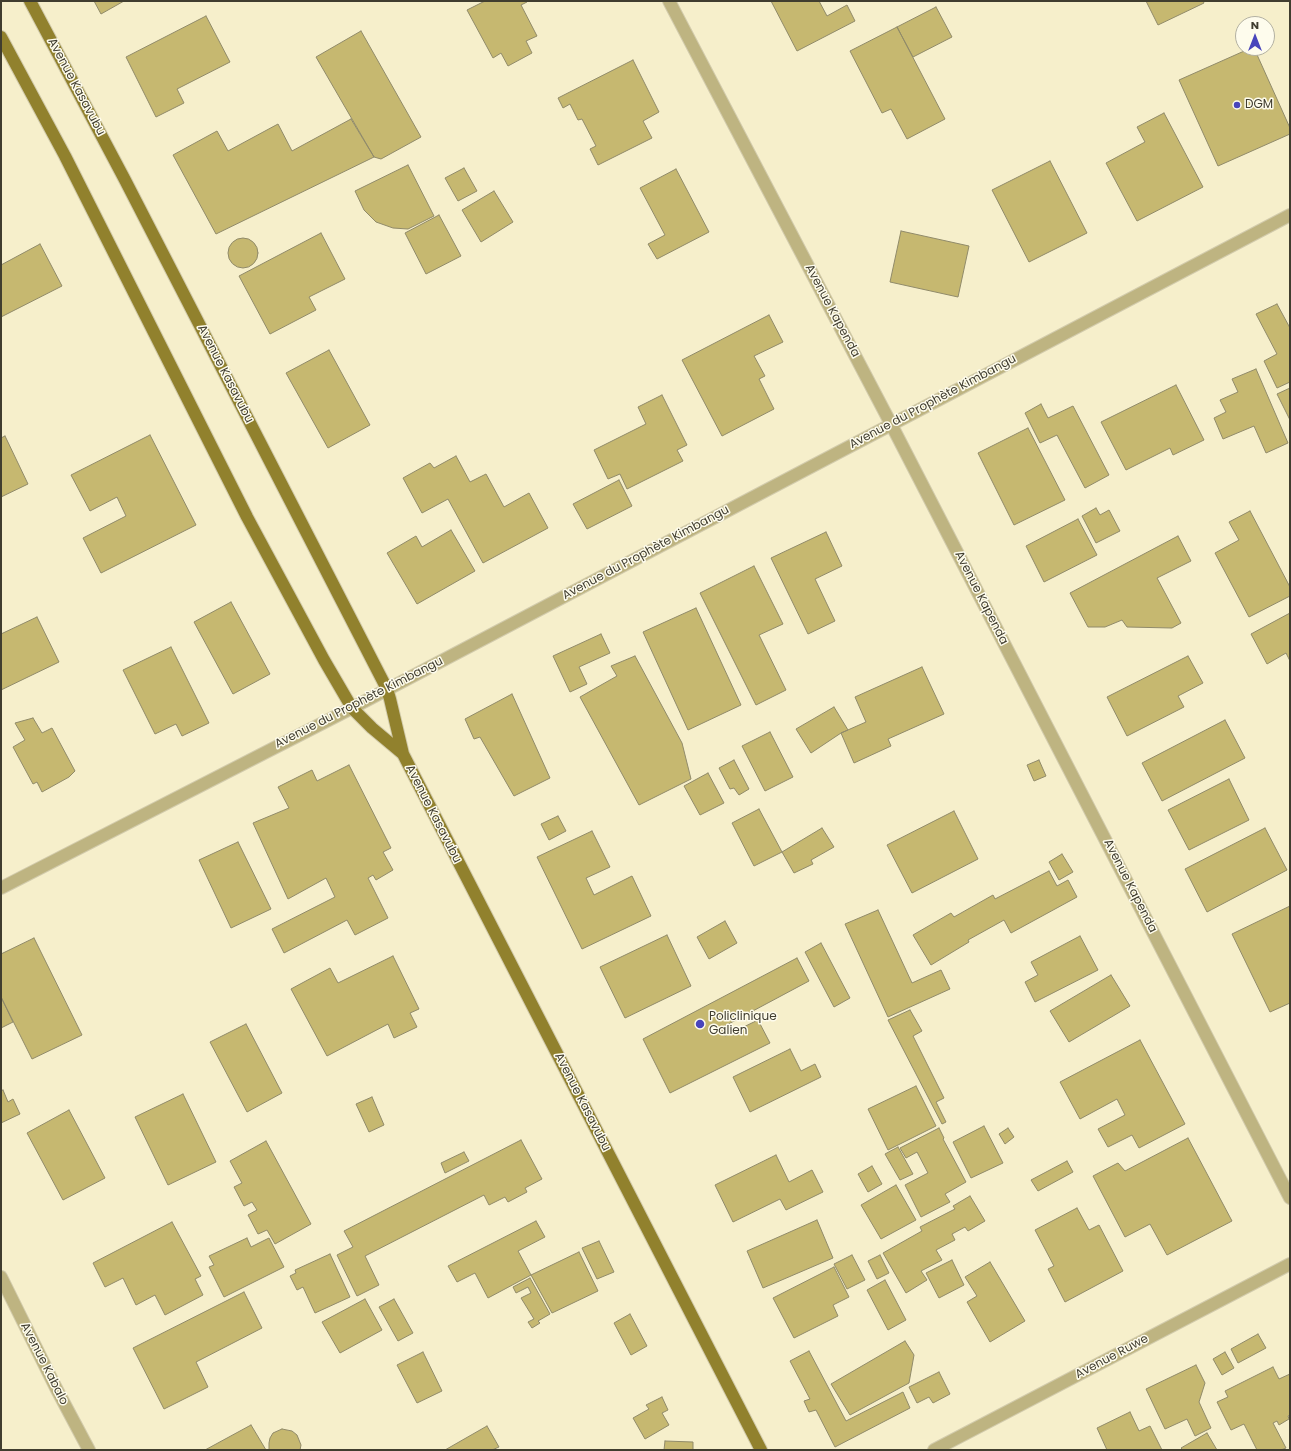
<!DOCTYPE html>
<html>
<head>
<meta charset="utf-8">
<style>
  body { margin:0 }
  #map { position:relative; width:1291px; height:1451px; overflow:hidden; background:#f6efcb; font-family:Poppins,sans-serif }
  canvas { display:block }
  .frame { position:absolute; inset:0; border:2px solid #403d2f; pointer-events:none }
  .north { position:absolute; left:1235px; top:16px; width:40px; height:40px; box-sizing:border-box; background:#fefced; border:1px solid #b2b0a1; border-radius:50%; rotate:0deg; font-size:11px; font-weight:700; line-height:16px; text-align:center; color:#403d2f }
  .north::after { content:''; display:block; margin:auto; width:14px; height:18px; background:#4945bb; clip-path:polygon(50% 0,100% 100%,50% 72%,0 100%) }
</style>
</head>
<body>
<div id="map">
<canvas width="1291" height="1451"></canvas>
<div class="frame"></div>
<div class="north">N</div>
</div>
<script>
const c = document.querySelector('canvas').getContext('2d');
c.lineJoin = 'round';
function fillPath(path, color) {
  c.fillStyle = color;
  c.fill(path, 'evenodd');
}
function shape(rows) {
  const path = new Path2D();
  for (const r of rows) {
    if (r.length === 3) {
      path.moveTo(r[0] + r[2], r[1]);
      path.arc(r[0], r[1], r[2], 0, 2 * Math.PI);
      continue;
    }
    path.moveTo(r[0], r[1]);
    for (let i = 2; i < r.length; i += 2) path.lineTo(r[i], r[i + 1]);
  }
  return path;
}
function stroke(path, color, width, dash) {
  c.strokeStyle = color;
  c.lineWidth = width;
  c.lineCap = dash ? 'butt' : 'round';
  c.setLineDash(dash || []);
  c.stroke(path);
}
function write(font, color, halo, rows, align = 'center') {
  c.font = font + ' Poppins,sans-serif';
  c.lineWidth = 3;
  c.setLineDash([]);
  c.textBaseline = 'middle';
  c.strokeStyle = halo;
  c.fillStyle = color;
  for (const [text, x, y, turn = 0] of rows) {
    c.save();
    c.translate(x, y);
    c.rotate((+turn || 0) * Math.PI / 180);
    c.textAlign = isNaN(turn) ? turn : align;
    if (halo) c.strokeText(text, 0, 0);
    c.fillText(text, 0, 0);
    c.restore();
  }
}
const building = shape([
  [94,1,124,1,101,14,94,1],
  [485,1,526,1,527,2,521,5,537,36,526,41,532,53,508,66,501,53,493,58,467,10,485,1],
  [771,1,819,1,827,16,847,5,855,21,797,51,771,1],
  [1146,1,1203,1,1204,3,1158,25,1146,1],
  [936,7,952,37,913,57,897,27,936,7],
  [206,16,230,62,177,89,184,103,156,117,126,57,206,16],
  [897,27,945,119,907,139,891,109,882,113,850,51,897,27],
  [361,31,421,137,381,159,374,157,316,57,361,31],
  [1251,48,1254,48,1290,128,1290,134,1218,166,1179,80,1251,48],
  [633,60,659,112,643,121,652,138,598,165,590,149,596,146,582,119,578,120,570,104,563,108,558,98,633,60],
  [1164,113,1203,187,1137,221,1106,163,1145,142,1137,127,1164,113],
  [351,119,374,157,216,234,173,155,217,131,228,151,278,124,292,151,351,119],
  [1050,161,1087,233,1029,262,992,190,1050,161],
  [408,165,434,216,408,229,393,228,376,222,364,210,355,191,408,165],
  [464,168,477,191,458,201,445,178,464,168],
  [676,169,709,232,657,259,648,244,665,235,640,188,676,169],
  [494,191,513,222,481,242,462,210,494,191],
  [439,215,461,256,426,274,405,233,439,215],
  [901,231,969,246,958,297,890,282,901,231],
  [321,233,345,279,309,297,316,310,270,334,239,276,321,233],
  [243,253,15],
  [40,244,62,286,1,317,1,265,40,244],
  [1277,304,1290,328,1290,382,1277,388,1264,361,1277,354,1256,314,1277,304],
  [769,315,783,342,754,356,765,376,759,379,774,409,722,436,682,360,769,315],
  [329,350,370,425,328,448,286,373,329,350],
  [1256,369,1288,443,1266,453,1254,426,1223,439,1214,418,1226,412,1220,400,1238,392,1232,379,1256,369],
  [1176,385,1204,440,1173,455,1170,448,1126,470,1101,422,1176,385],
  [1290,388,1290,420,1277,394,1290,388],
  [662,395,687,445,677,450,683,461,627,489,620,474,608,479,594,450,646,424,638,407,662,395],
  [1041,404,1048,418,1073,406,1109,475,1085,488,1057,435,1040,443,1025,413,1041,404],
  [1028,428,1065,500,1014,525,978,453,1028,428],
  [150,435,196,525,101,573,83,538,126,516,117,497,90,511,71,475,150,435],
  [5,436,28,484,1,497,1,438,5,436],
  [456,456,470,482,486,474,504,507,529,493,548,528,483,563,448,499,422,513,403,478,430,463,434,468,456,456],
  [619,480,632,506,587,529,573,504,619,480],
  [1096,508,1100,515,1109,510,1120,531,1096,543,1082,516,1096,508],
  [1250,511,1290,587,1290,596,1249,617,1215,553,1239,540,1229,522,1250,511],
  [1078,519,1097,555,1044,582,1026,546,1078,519],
  [451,530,475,571,417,604,387,553,416,536,422,547,451,530],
  [826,532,842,566,815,579,835,621,808,634,771,558,826,532],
  [1178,536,1191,561,1157,578,1181,623,1172,628,1127,627,1122,620,1105,627,1088,627,1070,593,1178,536],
  [754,566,783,624,759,635,786,690,756,705,700,593,754,566],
  [231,602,270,674,233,694,194,622,231,602],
  [696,608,741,705,688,730,643,632,696,608],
  [1290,613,1290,661,1286,653,1267,664,1251,634,1290,613],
  [37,617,59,662,1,690,1,634,37,617],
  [601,634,610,653,579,667,587,684,570,692,553,656,601,634],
  [171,647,209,723,182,736,176,724,155,734,123,670,171,647],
  [635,656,682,743,691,779,639,805,580,697,617,676,611,666,635,656],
  [1188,656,1203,683,1178,696,1184,707,1127,736,1107,697,1188,656],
  [922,667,944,714,888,739,891,746,854,763,841,733,866,722,855,697,922,667],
  [512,694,550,778,514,796,480,737,474,739,465,719,512,694],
  [834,707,848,730,841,733,811,753,796,729,834,707],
  [33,718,42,733,52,728,75,771,69,777,42,792,37,782,33,784,13,747,25,740,15,723,33,718],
  [1225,720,1245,758,1162,801,1142,763,1225,720],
  [770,732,793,777,765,791,742,746,770,732],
  [734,760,749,789,739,795,734,788,730,789,719,768,734,760],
  [1039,760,1046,776,1034,781,1027,765,1039,760],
  [349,765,391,848,383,852,393,870,376,880,373,875,368,878,388,918,355,935,347,920,284,953,272,929,335,897,326,878,288,899,253,823,289,808,278,787,312,770,317,781,349,765],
  [708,773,724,803,700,815,684,786,708,773],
  [1229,779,1249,820,1189,850,1168,810,1229,779],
  [759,809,782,852,754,866,732,823,759,809],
  [954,811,978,859,912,893,887,845,954,811],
  [558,816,566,831,549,840,541,824,558,816],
  [822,828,834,847,811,860,813,864,794,873,782,852,822,828],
  [1265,828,1287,870,1207,912,1185,869,1265,828],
  [592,831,610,867,586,878,594,895,632,876,651,916,582,949,537,857,592,831],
  [238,842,271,909,231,928,199,860,238,842],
  [1062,854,1073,872,1059,880,1049,862,1062,854],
  [1049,871,1057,886,1068,880,1077,897,1011,933,1004,920,968,940,969,942,931,965,913,935,951,913,954,917,993,895,995,899,1049,871],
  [1290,906,1290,1003,1270,1012,1232,934,1290,906],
  [878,910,912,983,941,970,950,989,888,1017,845,924,878,910],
  [725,921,737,943,709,959,697,937,725,921],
  [667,935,691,986,625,1018,600,967,667,935],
  [1080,936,1098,970,1035,1002,1025,982,1038,975,1031,962,1080,936],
  [34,938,82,1035,32,1059,1,997,1,954,34,938],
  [821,943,850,998,834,1007,805,952,821,943],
  [393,956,419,1009,410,1013,417,1027,394,1038,388,1024,327,1056,291,989,330,968,338,983,393,956],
  [797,958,809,981,721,1028,725,1036,758,1020,770,1043,670,1093,643,1039,797,958],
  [1111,975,1130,1006,1069,1042,1050,1011,1111,975],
  [1,997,13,1022,1,1028,1,997],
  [910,1010,922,1031,913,1036,944,1098,936,1102,946,1122,942,1124,888,1020,910,1010],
  [246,1024,282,1093,247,1112,210,1042,246,1024],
  [1140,1040,1185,1124,1139,1148,1132,1135,1108,1147,1098,1129,1125,1115,1117,1099,1080,1119,1060,1082,1140,1040],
  [790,1049,801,1071,815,1064,821,1077,750,1112,733,1077,790,1049],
  [916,1086,936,1126,888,1150,868,1109,916,1086],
  [3,1090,8,1102,13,1099,20,1114,1,1123,1,1091,3,1090],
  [183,1094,216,1162,168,1185,135,1117,183,1094],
  [372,1097,384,1125,369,1132,356,1104,372,1097],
  [69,1110,105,1178,63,1200,27,1133,69,1110],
  [984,1126,1003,1163,971,1178,953,1142,984,1126],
  [939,1128,944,1138,943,1139,966,1182,945,1194,950,1202,921,1217,905,1185,928,1173,917,1152,906,1158,900,1148,939,1128],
  [1008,1128,1014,1137,1005,1144,999,1134,1008,1128],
  [1188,1138,1232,1221,1167,1255,1150,1224,1125,1237,1093,1176,1118,1163,1125,1171,1188,1138],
  [521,1140,542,1179,525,1188,527,1192,508,1202,505,1197,489,1205,484,1195,365,1256,379,1285,357,1296,337,1255,353,1247,344,1231,521,1140],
  [266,1141,311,1224,275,1244,267,1230,258,1234,248,1215,257,1210,252,1202,244,1206,234,1187,242,1183,230,1161,266,1141],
  [898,1147,913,1174,900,1180,885,1154,898,1147],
  [464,1152,469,1161,445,1173,441,1163,464,1152],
  [776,1155,789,1182,812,1170,823,1192,786,1210,780,1199,733,1222,715,1185,776,1155],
  [1067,1161,1073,1172,1038,1191,1031,1180,1067,1161],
  [872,1166,882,1184,868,1192,858,1174,872,1166],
  [896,1185,916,1220,881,1239,861,1205,896,1185],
  [970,1196,985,1221,968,1231,965,1227,952,1234,955,1240,936,1250,942,1260,921,1271,927,1280,906,1293,883,1253,922,1231,920,1227,955,1209,953,1206,970,1196],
  [1077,1208,1089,1230,1099,1225,1123,1271,1065,1302,1048,1269,1054,1266,1035,1230,1077,1208],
  [817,1220,833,1258,763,1288,747,1251,817,1220],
  [536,1221,545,1237,518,1251,531,1275,488,1298,475,1273,457,1282,448,1266,536,1221],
  [172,1222,201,1276,195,1279,203,1295,165,1315,155,1295,136,1305,123,1278,105,1287,93,1263,172,1222],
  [247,1238,251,1247,269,1238,284,1267,224,1297,209,1267,214,1265,209,1256,247,1238],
  [599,1241,614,1272,597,1279,582,1248,599,1241],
  [579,1252,598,1291,552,1313,531,1275,579,1252],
  [330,1254,350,1297,315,1313,303,1287,297,1290,290,1276,296,1273,295,1270,330,1254],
  [852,1255,865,1280,847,1289,834,1264,852,1255],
  [880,1255,889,1273,877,1279,868,1261,880,1255],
  [952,1260,964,1285,939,1298,926,1273,952,1260],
  [990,1262,1025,1321,990,1342,967,1302,977,1296,965,1277,990,1262],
  [834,1267,849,1297,833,1305,838,1316,794,1338,773,1298,834,1267],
  [530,1278,550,1314,538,1321,540,1323,532,1328,528,1322,534,1319,521,1298,531,1293,528,1287,516,1293,513,1287,530,1278],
  [885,1280,906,1320,888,1330,867,1290,885,1280],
  [244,1292,262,1328,196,1362,208,1387,164,1409,133,1348,244,1292],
  [365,1299,382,1330,340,1353,322,1322,365,1299],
  [394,1299,413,1333,398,1341,379,1307,394,1299],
  [630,1314,647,1346,631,1355,614,1323,630,1314],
  [1258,1334,1266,1348,1238,1363,1231,1349,1258,1334],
  [905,1341,914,1355,909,1383,850,1415,831,1384,905,1341],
  [809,1351,846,1421,903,1392,910,1408,835,1447,816,1410,809,1412,804,1401,810,1399,790,1361,809,1351],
  [423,1352,442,1391,417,1403,397,1365,423,1352],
  [1225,1352,1234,1368,1222,1375,1213,1359,1225,1352],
  [1196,1365,1205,1383,1199,1402,1211,1428,1195,1436,1187,1419,1165,1429,1146,1389,1196,1365],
  [1273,1367,1279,1379,1290,1374,1290,1415,1288,1416,1289,1419,1279,1425,1277,1421,1273,1423,1286,1448,1281,1450,1257,1450,1244,1424,1231,1430,1217,1402,1228,1397,1225,1391,1273,1367],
  [939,1372,950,1394,933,1403,929,1397,917,1403,909,1387,939,1372],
  [662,1397,668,1410,662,1413,669,1425,645,1439,633,1418,649,1409,646,1405,662,1397],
  [1130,1412,1139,1431,1150,1426,1162,1450,1107,1450,1097,1428,1130,1412],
  [251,1425,266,1450,205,1450,251,1425],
  [487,1426,499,1447,492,1450,445,1450,487,1426],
  [282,1429,292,1431,297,1435,301,1445,300,1450,269,1450,269,1443,270,1438,273,1433,282,1429],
  [1207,1433,1217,1450,1183,1450,1181,1448,1207,1433],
  [665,1441,693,1442,693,1450,664,1450,665,1441]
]);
fillPath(building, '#c6b870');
stroke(building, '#908a69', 1);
const minor = shape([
  [669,1,891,424,1290,1198],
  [1,888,352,708,1290,215],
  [1,1277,56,1388,89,1450],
  [934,1450,1290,1264]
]);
const major = shape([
  [30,1,125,180,387,689,390,699,403,754,761,1450],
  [1,37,65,156,247,517,324,660,352,708,372,728,403,754]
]);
stroke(minor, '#d2cbac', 14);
stroke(major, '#d2cbac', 14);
stroke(minor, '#beb481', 12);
stroke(major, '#91812d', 12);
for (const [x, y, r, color] of [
  [1237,105,4,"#4945bb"],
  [700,1024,5,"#4945bb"]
]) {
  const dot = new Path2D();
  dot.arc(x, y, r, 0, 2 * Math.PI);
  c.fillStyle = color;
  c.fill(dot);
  stroke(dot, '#fefced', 1.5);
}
write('12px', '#403d2f', '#fefced', [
  ["Avenue Kasavubu",76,87,62],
  ["Avenue Kapenda",832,311,62],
  ["Avenue Kasavubu",225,374,63],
  ["Avenue du Prophète Kimbangu",933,402,-28],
  ["Avenue du Prophète Kimbangu",646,553,-28],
  ["Avenue Kapenda",981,598,63],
  ["Avenue du Prophète Kimbangu",359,703,-27],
  ["Avenue Kasavubu",433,814,63],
  ["Avenue Kapenda",1130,886,63],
  ["Avenue Kasavubu",582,1102,63],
  ["Avenue Ruwe",1112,1357,-28],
  ["Avenue Kabalo",44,1364,63]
]);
write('12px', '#403d2f', '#fefced', [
  ["DGM",1245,105],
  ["Policlinique",709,1017],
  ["Galien",709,1031]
], 'left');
</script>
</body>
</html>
